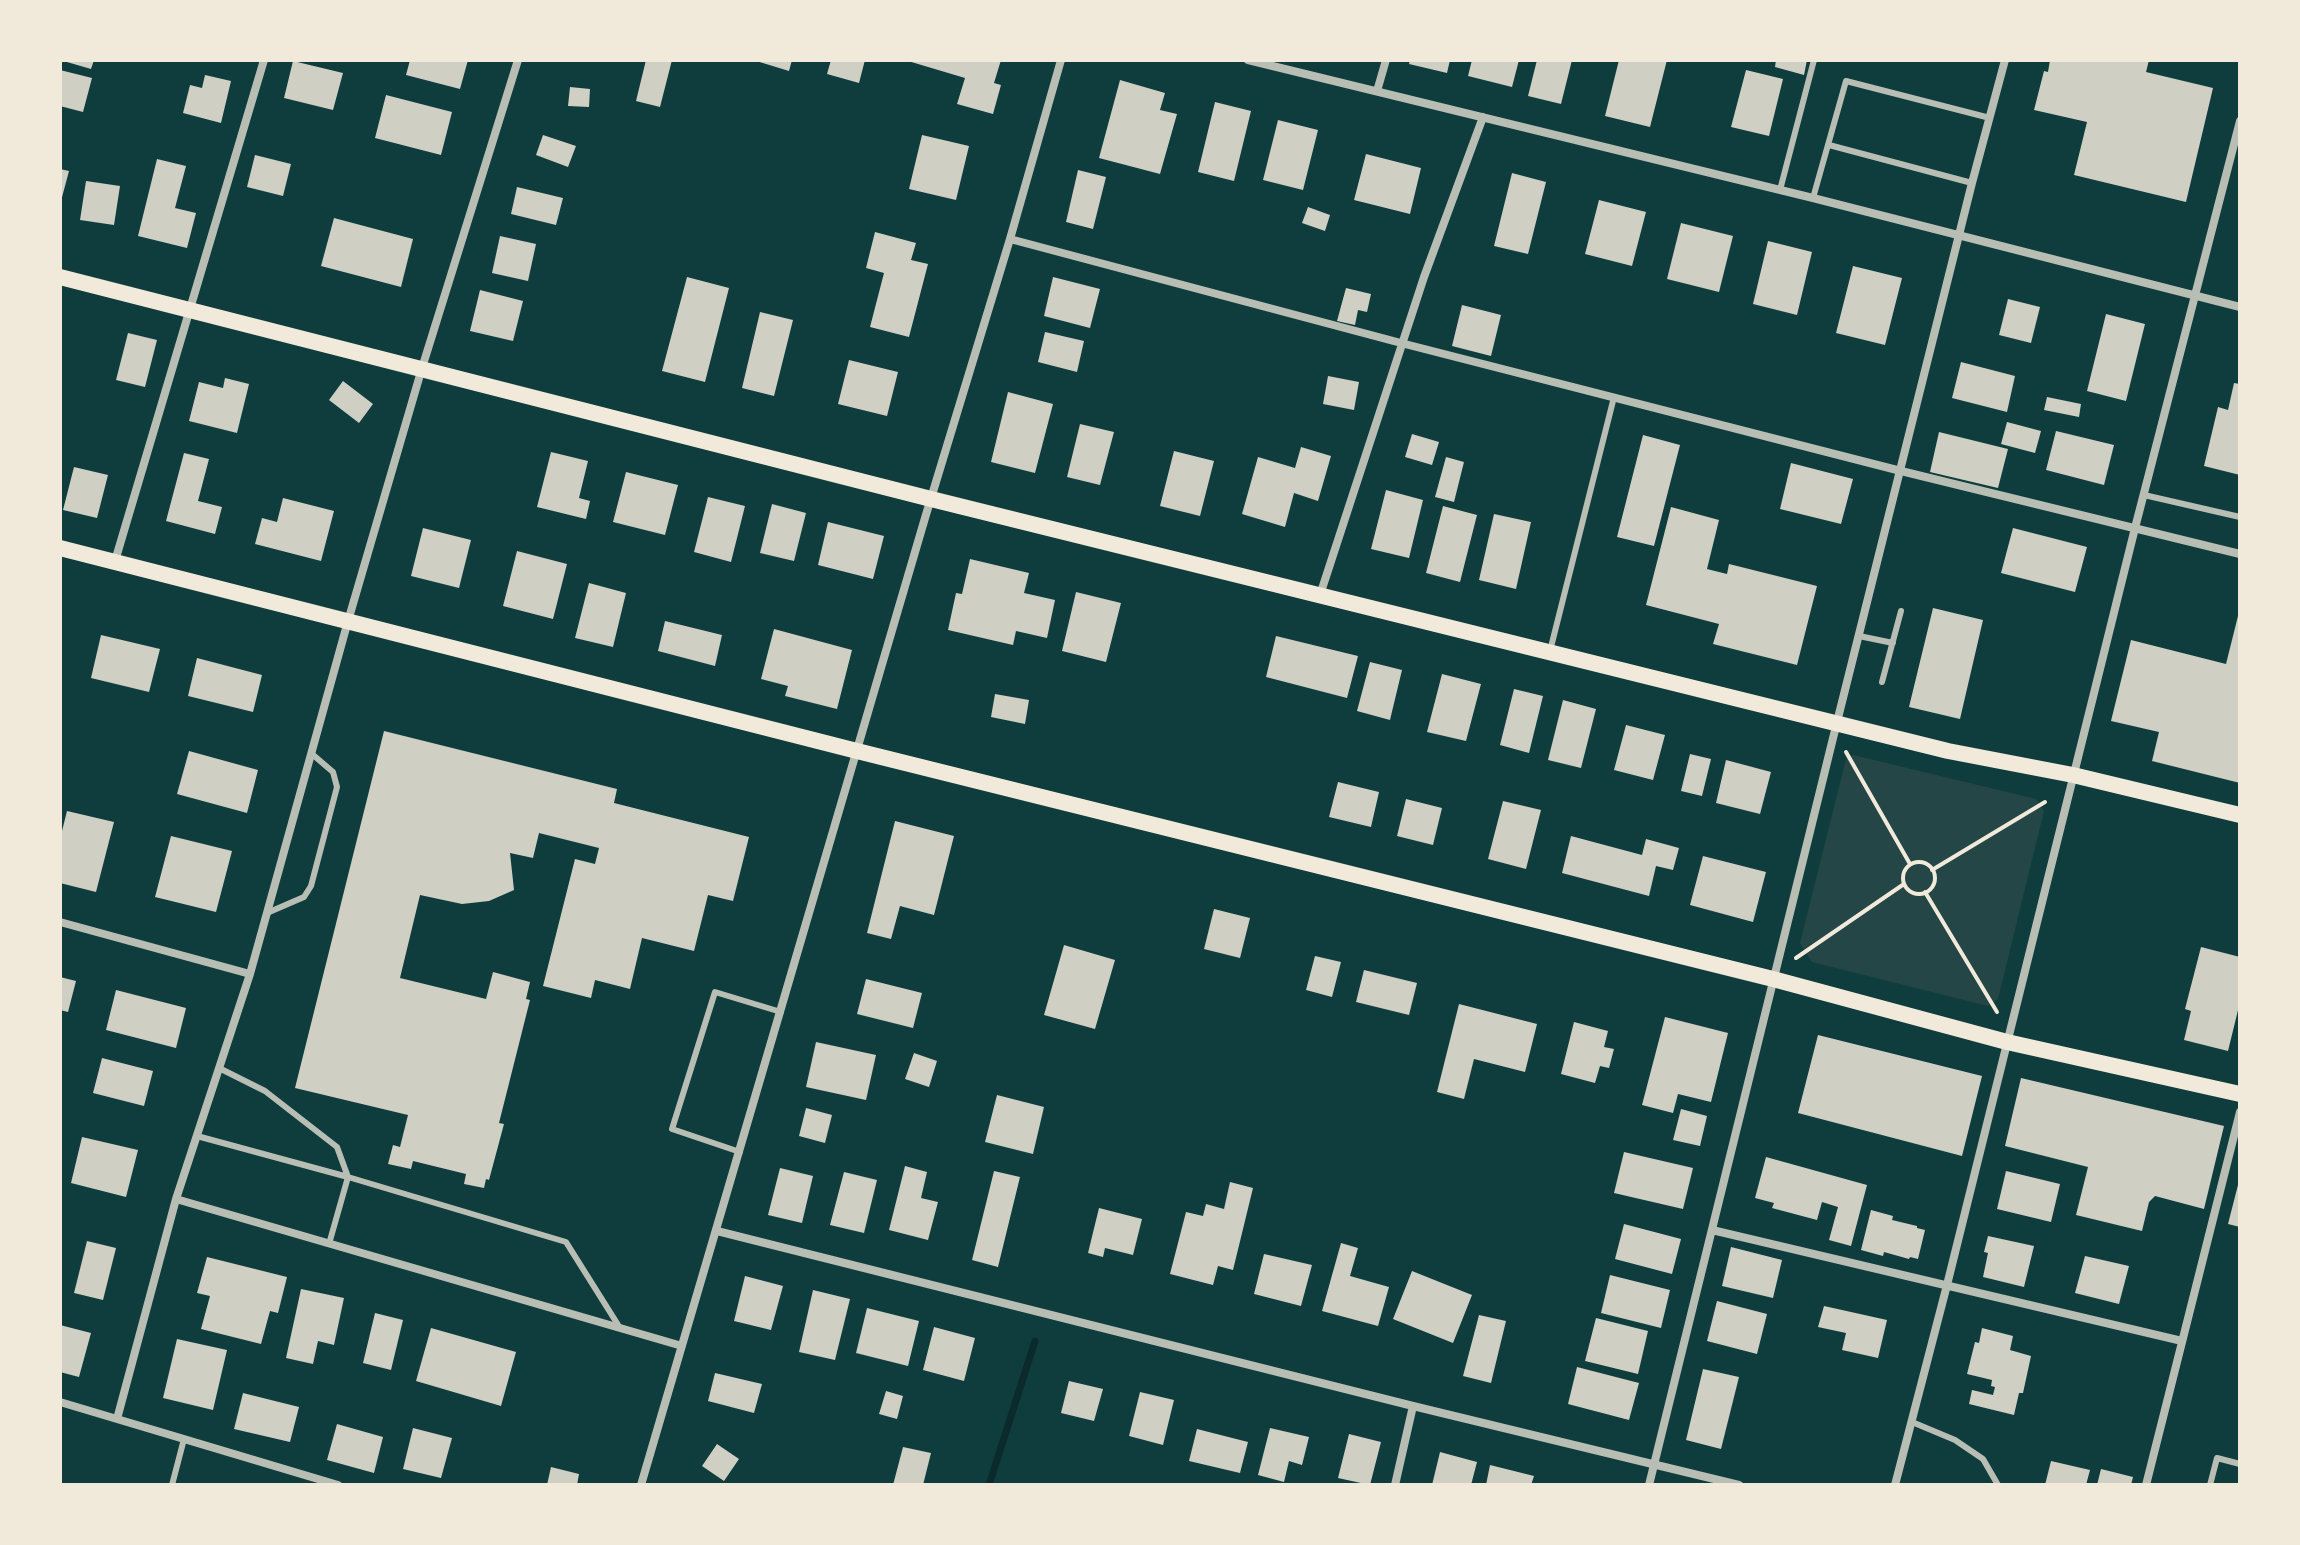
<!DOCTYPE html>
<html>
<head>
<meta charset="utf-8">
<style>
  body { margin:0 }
  #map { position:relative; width:2300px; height:1545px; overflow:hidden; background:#0f3d3e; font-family:"Work Sans",sans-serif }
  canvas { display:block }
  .frame { position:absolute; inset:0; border:62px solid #f1e9da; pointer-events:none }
</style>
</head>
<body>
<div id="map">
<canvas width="2300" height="1545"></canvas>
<div class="frame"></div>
</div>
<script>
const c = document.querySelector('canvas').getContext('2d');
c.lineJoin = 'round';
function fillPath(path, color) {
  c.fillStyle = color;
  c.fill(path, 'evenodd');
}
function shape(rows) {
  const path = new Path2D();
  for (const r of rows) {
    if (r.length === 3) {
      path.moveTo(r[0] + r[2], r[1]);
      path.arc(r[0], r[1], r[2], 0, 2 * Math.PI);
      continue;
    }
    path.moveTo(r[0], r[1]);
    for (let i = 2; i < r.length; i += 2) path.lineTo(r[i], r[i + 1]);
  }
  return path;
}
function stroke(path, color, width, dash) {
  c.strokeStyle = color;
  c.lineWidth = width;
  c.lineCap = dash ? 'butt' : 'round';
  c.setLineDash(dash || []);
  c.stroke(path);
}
fillPath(shape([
  [1853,755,2036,799,2044,811,1998,999,1988,1006,1812,962,1800,943,1846,759]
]), '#244646');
stroke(shape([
  [989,1485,1035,1341]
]), '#0a2a2b', 7);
fillPath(shape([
  [60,60,94,60,91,69],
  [410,60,468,60,460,89,406,75],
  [646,60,672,60,660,107,636,101],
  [753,60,792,60,789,71],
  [831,60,865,60,859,83,827,74],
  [1001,60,994,83,1001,85,993,114,957,104,965,78,908,61],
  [1410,60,1450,60,1447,73,1409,64],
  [1472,60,1519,60,1512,87,1468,76],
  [1537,60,1572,60,1561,104,1528,96],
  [1619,60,1667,60,1650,127,1605,116],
  [1776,60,1807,60,1804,75,1775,67],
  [2050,60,2149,60,2146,72,2213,88,2186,202,2074,175,2087,122,2034,110,2044,71,2048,72],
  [293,61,343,73,333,110,284,98],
  [60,70,92,78,83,112,60,106],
  [1746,70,1783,79,1769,136,1731,127],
  [205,75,231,81,221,123,183,113,190,85,202,88],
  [1120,80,1165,93,1160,110,1177,114,1160,174,1099,158],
  [570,87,590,89,589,107,568,106],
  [386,95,452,112,441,155,375,138],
  [1215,102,1251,111,1234,181,1198,172],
  [1278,120,1318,130,1303,190,1263,180],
  [543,135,576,146,568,167,536,155],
  [922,135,969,146,956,200,909,189],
  [1366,154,1421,168,1410,214,1354,200],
  [255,155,291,164,283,196,247,187],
  [157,159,186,166,175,208,196,213,187,248,138,236],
  [60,169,69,171,61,201,60,201],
  [1078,170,1106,177,1093,229,1066,222],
  [1512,173,1546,182,1528,254,1494,246],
  [86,181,120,186,114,225,80,220],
  [517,187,563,198,556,225,511,214],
  [1599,200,1646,212,1632,266,1585,254],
  [1308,207,1330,215,1325,231,1302,223],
  [334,218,413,239,401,287,321,266],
  [1681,223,1733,236,1719,292,1667,279],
  [875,232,916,243,911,260,928,264,909,337,870,327,884,273,866,268],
  [500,236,536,244,528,281,492,273],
  [1768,241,1812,252,1797,315,1753,304],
  [1853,266,1902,278,1885,345,1836,333],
  [687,277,729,288,705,382,662,371],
  [1053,277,1100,289,1090,328,1044,316],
  [1346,288,1371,294,1367,312,1358,310,1355,325,1337,321],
  [480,290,523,301,513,341,470,331],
  [2008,299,2040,307,2031,343,1999,335],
  [1462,305,1501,315,1491,356,1452,346],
  [760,312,793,320,774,396,742,388],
  [2106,314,2145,324,2126,401,2087,391],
  [1045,332,1084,341,1077,372,1038,362],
  [128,333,157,340,145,387,116,380],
  [849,360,898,372,887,416,838,404],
  [1961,362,2015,376,2007,412,1952,398],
  [1328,376,1359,382,1354,410,1323,404],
  [225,378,249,384,237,433,189,421,199,382,223,388],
  [343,381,373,404,359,423,329,400],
  [2234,383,2240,384,2240,475,2204,466,2218,407,2228,410],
  [1008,392,1053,404,1035,473,991,462],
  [2047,397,2081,404,2079,417,2044,410],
  [2007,422,2041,431,2035,453,2001,444],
  [1080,424,1114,432,1100,485,1067,477],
  [2056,431,2114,445,2104,485,2046,470],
  [1939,432,2008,449,1998,488,1930,472],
  [1412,434,1439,442,1432,465,1405,457],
  [1643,435,1680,445,1654,546,1617,537],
  [1301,447,1331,456,1318,501,1294,493,1285,527,1242,514,1258,457,1295,468],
  [1174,451,1214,461,1200,516,1160,506],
  [551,452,588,461,579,498,590,501,586,519,537,507],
  [184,453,209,459,198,501,222,507,215,534,166,521],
  [1446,457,1464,462,1454,502,1435,497],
  [1791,463,1853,479,1841,524,1780,509],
  [74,467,108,475,97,518,63,510],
  [626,472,678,485,665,535,613,522],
  [1386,490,1423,500,1409,558,1371,549],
  [708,497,745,506,731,562,694,552],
  [283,498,334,511,321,561,255,544,262,518,277,522],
  [772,504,806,513,794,561,760,553],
  [1443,506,1477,515,1460,582,1426,573],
  [1671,507,1719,520,1707,569,1727,574,1729,564,1817,586,1797,665,1713,644,1719,624,1646,605],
  [1494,514,1531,522,1516,589,1479,580],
  [828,522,884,536,873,579,818,565],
  [423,528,471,540,459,588,411,576],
  [2013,528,2087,547,2075,592,2001,573],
  [517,551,567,564,553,619,503,606],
  [970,559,1029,573,1024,593,1055,600,1047,638,1016,631,1013,645,948,630,956,593,962,594],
  [589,583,626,593,613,647,575,638],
  [1076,592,1121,603,1106,662,1062,651],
  [1933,608,1983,620,1960,719,1909,707],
  [2239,612,2240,783,2152,761,2159,732,2111,721,2131,640,2226,664],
  [665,621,722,635,715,666,658,651],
  [774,629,852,650,837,709,785,696,788,686,761,679],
  [101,635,160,649,149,692,91,678],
  [1276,636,1358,656,1347,698,1266,677],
  [197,658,262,675,253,712,188,696],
  [1370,662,1402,670,1390,720,1357,711],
  [1442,674,1481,684,1466,741,1427,732],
  [1514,689,1543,696,1529,753,1500,745],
  [995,694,1029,700,1025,724,991,717],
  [1563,700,1596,709,1581,768,1548,760],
  [1626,725,1665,735,1653,780,1614,770],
  [384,731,617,789,614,803,749,837,733,901,708,895,694,951,642,938,630,989,595,980,591,998,543,986,575,859,595,864,599,848,539,833,533,858,510,853,514,890,489,901,462,904,420,895,400,978,486,999,493,972,530,982,526,999,530,1000,499,1123,504,1124,489,1180,486,1179,484,1188,464,1184,466,1174,413,1161,411,1169,388,1164,393,1145,400,1147,408,1115,295,1088],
  [189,751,258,770,247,813,177,794],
  [1690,754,1711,759,1702,796,1681,791],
  [1726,760,1771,772,1760,814,1716,803],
  [1338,782,1379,792,1371,827,1329,817],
  [1406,799,1442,808,1433,845,1397,836],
  [1503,801,1541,810,1526,869,1488,859],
  [67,811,114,822,96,892,60,883,60,839],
  [895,821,954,836,934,915,900,906,891,939,867,933],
  [171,836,232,851,216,912,155,897],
  [1571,836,1642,855,1646,839,1679,848,1673,870,1656,866,1649,896,1562,873],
  [1703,856,1766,872,1753,922,1690,905],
  [1214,909,1250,918,1240,958,1204,949],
  [1064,945,1115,960,1095,1029,1044,1015],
  [2201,947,2240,957,2240,1002,2228,1051,2184,1040,2191,1011,2185,1009],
  [1315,956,1341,962,1332,997,1306,990],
  [1364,970,1417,983,1409,1015,1356,1002],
  [60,977,76,981,68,1012,60,1010],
  [866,979,922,993,913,1028,857,1014],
  [116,990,186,1008,176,1048,106,1030],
  [1459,1004,1537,1024,1525,1072,1474,1059,1464,1099,1437,1092],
  [1665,1017,1728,1033,1711,1102,1678,1094,1673,1113,1642,1105],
  [1574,1022,1608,1031,1604,1047,1614,1049,1609,1068,1600,1066,1595,1083,1561,1074],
  [1818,1035,1982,1076,1962,1156,1798,1113],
  [816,1042,876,1055,866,1100,806,1087],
  [914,1053,937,1061,929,1087,905,1079],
  [102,1058,153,1071,144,1106,93,1093],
  [2021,1078,2224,1126,2204,1209,2155,1196,2149,1202,2142,1231,2076,1215,2088,1167,2005,1146],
  [997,1095,1044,1107,1033,1154,985,1142],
  [806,1108,832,1115,825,1143,799,1136],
  [1681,1109,1707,1116,1700,1146,1673,1140],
  [82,1137,138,1150,126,1197,71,1183],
  [1624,1152,1693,1168,1683,1209,1614,1193],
  [1766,1157,1867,1185,1851,1246,1829,1240,1838,1207,1822,1202,1817,1220,1772,1208,1774,1203,1755,1198],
  [905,1166,927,1172,921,1198,938,1202,928,1240,889,1230],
  [780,1168,813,1176,802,1223,768,1215],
  [994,1171,1020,1177,998,1267,972,1260],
  [2006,1171,2060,1184,2051,1222,1997,1209],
  [844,1172,877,1180,864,1233,830,1225],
  [2239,1181,2240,1181,2240,1227,2228,1224],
  [1230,1182,1253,1188,1233,1270,1218,1266,1213,1285,1170,1274,1186,1212,1203,1216,1206,1204,1224,1209],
  [1099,1208,1142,1219,1133,1255,1105,1248,1103,1257,1088,1253],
  [1871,1210,1893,1216,1892,1220,1917,1226,1917,1228,1925,1230,1918,1259,1910,1257,1909,1259,1884,1252,1883,1256,1861,1250],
  [1624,1224,1681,1239,1672,1274,1615,1259],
  [1988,1236,2034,1246,2024,1287,1983,1277,1988,1253,1984,1252],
  [87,1241,116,1248,103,1300,74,1293],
  [1341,1243,1358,1248,1350,1276,1389,1287,1378,1326,1322,1311],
  [1731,1247,1782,1260,1773,1298,1722,1286],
  [1264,1254,1312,1265,1301,1306,1254,1294],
  [2085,1256,2129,1266,2119,1304,2075,1293],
  [207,1257,287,1277,278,1313,270,1311,261,1344,201,1329,210,1296,197,1293],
  [1412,1271,1472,1295,1453,1343,1393,1319],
  [1610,1275,1670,1290,1661,1328,1601,1313],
  [745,1276,783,1286,771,1330,734,1321],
  [301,1289,344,1298,334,1345,318,1341,313,1364,286,1358],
  [813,1290,850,1299,835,1360,799,1352],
  [1717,1301,1767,1314,1757,1354,1707,1341],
  [1824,1306,1887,1320,1878,1358,1842,1350,1846,1333,1818,1327],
  [867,1308,919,1321,908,1366,856,1353],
  [375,1313,403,1320,391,1370,363,1363],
  [1479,1315,1506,1321,1491,1383,1463,1376],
  [1596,1318,1648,1331,1638,1374,1585,1361],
  [60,1325,91,1333,79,1377,60,1372],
  [934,1327,975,1338,964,1381,923,1370],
  [431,1328,516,1352,501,1406,416,1381],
  [1982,1328,2013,1336,2010,1350,2031,1356,2023,1393,2019,1393,2014,1415,1969,1404,1972,1390,1993,1395,1995,1387,1991,1386,1992,1380,1967,1374,1975,1342,1979,1343],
  [177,1339,227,1350,213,1410,163,1398],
  [1577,1367,1639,1383,1629,1420,1568,1404],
  [1703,1369,1739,1377,1721,1449,1686,1440],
  [715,1373,762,1384,754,1413,708,1401],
  [1069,1381,1103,1389,1094,1421,1061,1413],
  [886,1391,903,1396,897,1419,879,1414],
  [1140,1392,1174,1400,1163,1445,1129,1436],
  [243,1393,299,1407,290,1442,234,1429],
  [337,1424,383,1437,374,1473,327,1460],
  [413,1428,452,1438,441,1478,403,1469],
  [1270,1428,1309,1437,1302,1465,1289,1461,1284,1482,1258,1475],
  [1197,1429,1248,1442,1240,1473,1189,1461],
  [1349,1434,1381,1442,1370,1485,1338,1478],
  [717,1444,739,1459,724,1481,702,1466],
  [903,1447,931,1453,923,1485,893,1485],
  [1440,1452,1477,1462,1471,1485,1432,1485],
  [2051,1461,2090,1470,2086,1485,2045,1485],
  [1490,1465,1534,1476,1531,1485,1486,1485],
  [551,1467,579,1474,577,1485,547,1485],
  [2101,1469,2133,1477,2131,1485,2097,1485]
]), '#cfcfc3');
stroke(shape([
  [1846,752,1910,864],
  [1919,878,16],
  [1932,870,2045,802],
  [1925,892,1997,1012],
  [1796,958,1904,884]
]), '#f1e9da', 4);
stroke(shape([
  [1829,145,1972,183],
  [1780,190,1814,60],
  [1813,198,1846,81,1990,118],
  [2144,495,2240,517],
  [1859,636,1893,643],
  [1550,651,1614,397],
  [1882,682,1901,611],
  [267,913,304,897,311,886,337,787,333,772,312,754],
  [219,1068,265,1091,337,1147,348,1177,329,1244],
  [197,1136,348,1177,566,1242,620,1328],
  [740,1152,672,1129,715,992,781,1012],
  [1912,1422,1955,1440,1983,1459,1998,1485],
  [172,1485,184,1439],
  [2210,1485,2217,1458,2240,1464]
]), '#b8beb3', 6);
stroke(shape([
  [1248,60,1813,198,2240,307],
  [1377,91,1386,60],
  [1010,239,1401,343,1901,471,2240,554],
  [115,561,264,60],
  [1320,595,1424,277,1483,117],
  [60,922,250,974],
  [176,1199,682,1346],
  [1712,1230,2182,1341],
  [717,1231,1413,1406,1739,1485],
  [60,1402,338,1485],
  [117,1419,176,1199,250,974,348,621,422,368,518,60],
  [641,1485,925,518,1010,239,1061,60],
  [1395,1485,1413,1406],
  [1649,1485,1837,722,1972,183,2005,60],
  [1895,1485,1947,1285,2135,528,2240,121],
  [2146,1485,2240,1112]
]), '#b8beb3', 8);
stroke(shape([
  [60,277,931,499,1948,751,2073,775,2240,815],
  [60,548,857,751,1773,979,2007,1042,2240,1094]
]), '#f1e9da', 16);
</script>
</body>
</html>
